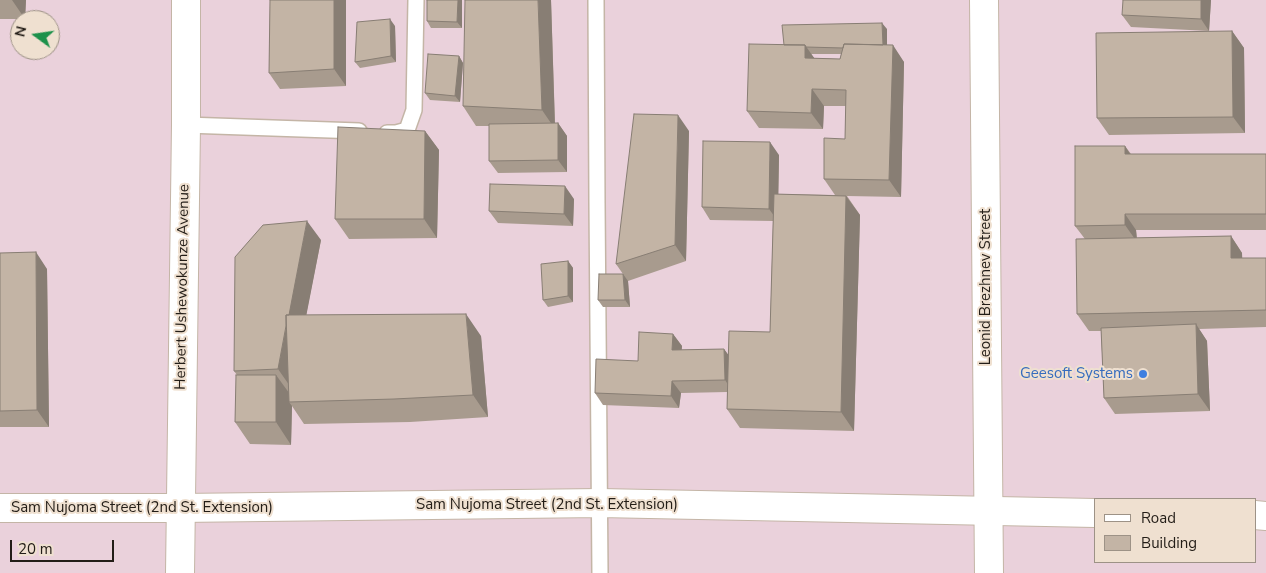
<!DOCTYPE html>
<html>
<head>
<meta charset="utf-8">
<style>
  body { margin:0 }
  #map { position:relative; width:1266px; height:573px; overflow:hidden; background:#efe0d0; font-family:"Nunito Sans",sans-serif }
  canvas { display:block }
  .legend { position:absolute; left:1094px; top:498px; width:162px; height:65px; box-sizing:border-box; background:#efe0d0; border:1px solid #9d9286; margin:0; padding:6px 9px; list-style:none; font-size:15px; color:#231d17 }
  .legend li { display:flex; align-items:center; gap:10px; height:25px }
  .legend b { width:25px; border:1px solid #9d9286 }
  .north { position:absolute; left:10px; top:10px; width:50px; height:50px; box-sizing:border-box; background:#efe0d0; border:1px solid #9d9286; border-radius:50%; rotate:284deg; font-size:14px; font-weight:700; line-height:20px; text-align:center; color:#231d17 }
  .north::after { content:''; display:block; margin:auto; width:18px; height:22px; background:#1d914b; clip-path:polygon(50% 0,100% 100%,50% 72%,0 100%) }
  .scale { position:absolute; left:10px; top:540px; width:104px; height:22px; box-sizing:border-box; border:2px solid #231d17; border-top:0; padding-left:6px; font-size:15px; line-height:18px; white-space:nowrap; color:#231d17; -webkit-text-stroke:4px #efe0d0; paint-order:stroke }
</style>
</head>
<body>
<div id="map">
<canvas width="1266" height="573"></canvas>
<ul class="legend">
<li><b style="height:6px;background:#fff"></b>Road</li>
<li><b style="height:14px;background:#c3b4a5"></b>Building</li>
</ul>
<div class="north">N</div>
<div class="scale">20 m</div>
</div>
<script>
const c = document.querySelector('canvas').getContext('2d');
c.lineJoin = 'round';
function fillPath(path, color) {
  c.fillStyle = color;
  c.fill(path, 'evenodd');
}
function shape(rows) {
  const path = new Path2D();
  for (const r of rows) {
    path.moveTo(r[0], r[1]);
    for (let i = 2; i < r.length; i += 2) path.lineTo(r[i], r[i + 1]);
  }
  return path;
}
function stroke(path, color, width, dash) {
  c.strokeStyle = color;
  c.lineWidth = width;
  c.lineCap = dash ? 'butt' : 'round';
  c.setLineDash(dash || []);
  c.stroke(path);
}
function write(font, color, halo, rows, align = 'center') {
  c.font = font + ' "Nunito Sans",sans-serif';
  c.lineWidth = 4;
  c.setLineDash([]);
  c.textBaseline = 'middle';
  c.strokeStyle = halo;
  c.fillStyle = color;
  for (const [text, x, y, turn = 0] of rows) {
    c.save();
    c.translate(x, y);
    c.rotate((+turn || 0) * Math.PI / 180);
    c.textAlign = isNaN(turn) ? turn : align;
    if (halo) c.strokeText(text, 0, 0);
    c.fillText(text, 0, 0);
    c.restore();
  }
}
fillPath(shape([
  [0,0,1266,0,1266,573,0,573],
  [20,20,50,20,50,50,20,50],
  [1095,499,1255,499,1255,562,1095,562]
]), '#ead1db');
const service = shape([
  [596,0,597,203,600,573],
  [186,125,359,131],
  [387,133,396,133,407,130,414,110,416,0]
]);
const minor = shape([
  [984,0,989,573],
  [180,573,186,125,186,0]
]);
const trunk = shape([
  [0,508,180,508,600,503,1095,513],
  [1255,515,1266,516]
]);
stroke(service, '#c4b5a6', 18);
stroke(minor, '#c4b5a6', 30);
stroke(trunk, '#c4b5a6', 30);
stroke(service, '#fff', 15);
stroke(minor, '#fff', 28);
stroke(trunk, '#fff', 28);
fillPath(shape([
  [0,0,26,0,25,19,0,19],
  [270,0,346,0,346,86,280,89,269,73],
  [462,0,462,28,431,28,427,21],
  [551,0,555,123,558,123,567,136,567,172,498,173,489,161,489,126,476,126,463,106],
  [1211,0,1209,31,1131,27,1122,15],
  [395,26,396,62,360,68,355,62],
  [887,29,887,45,904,62,901,197,847,196,860,215,854,431,740,428,727,409,727,392,681,393,679,408,603,405,595,393,638,361,673,334,682,346,681,350,724,349,728,355,770,332,773,221,710,220,702,207,779,155,778,194,835,195,824,179,845,139,846,106,824,106,823,129,759,128,747,111,784,45],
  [811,54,841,54,840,59,814,58],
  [1232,31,1244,48,1245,133,1109,135,1097,118],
  [459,56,463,63,460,102,430,100,425,93],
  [425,131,439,150,437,238,349,239,335,219],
  [689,131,686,261,628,281,630,307,603,307,598,300,623,274,616,264],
  [1125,146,1131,154,1266,154,1266,230,1136,230,1137,238,1231,236,1242,253,1242,258,1266,258,1266,327,1199,329,1207,341,1210,411,1115,414,1104,398,1101,331,1089,331,1077,314,1085,239,1075,226],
  [574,199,573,226,498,223,489,211],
  [321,240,306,315,481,336,488,417,410,422,304,424,292,406,291,445,250,444,235,422,237,375,234,371],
  [0,253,47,269,49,427,0,427],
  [568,261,573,268,573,302,548,307,543,300]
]), '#a89b8e');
fillPath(shape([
  [12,0,26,0,25,19],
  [334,0,346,0,346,86,334,69],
  [458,0,462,0,462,28,457,22],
  [538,0,551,0,555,129,542,110],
  [1201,0,1211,0,1209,31,1201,19],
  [390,19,395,26,396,62,391,56],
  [882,23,887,29,887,55,883,49],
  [1232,31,1244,48,1245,133,1233,117],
  [805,45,817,62,805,58],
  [893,45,904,62,901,197,889,180],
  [459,56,463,63,460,102,455,96],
  [812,89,824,106,823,129,811,113],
  [678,115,689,131,686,261,675,245],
  [558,123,567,136,567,172,558,160],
  [425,131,439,150,437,238,424,219],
  [770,142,779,155,778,221,769,209],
  [1125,146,1136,163,1125,154],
  [565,186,574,199,573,226,564,214],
  [846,196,860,215,854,431,841,412],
  [1125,214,1136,230,1137,242,1125,225],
  [307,221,321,240,292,389,278,369],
  [1231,236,1242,253,1243,275,1231,258],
  [36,252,47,269,49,427,37,410],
  [568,261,573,268,573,302,568,296],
  [623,274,628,281,630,307,625,300],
  [466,314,481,336,488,417,473,395],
  [1196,324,1207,341,1210,411,1198,394],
  [673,334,682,346,681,362,672,350],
  [724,349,733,361,733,392,725,380],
  [276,375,292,397,289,402,292,406,291,445,276,422],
  [672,381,681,393,679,408,671,396]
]), '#887e74');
const building = shape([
  [270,0,334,0,334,69,269,73,270,0],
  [427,0,458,0,457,22,427,21,427,0],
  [465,0,538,0,542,110,463,106,465,0],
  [1123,0,1201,0,1201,19,1122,15,1123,0],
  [390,19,391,56,355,62,357,22,390,19],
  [882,23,883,45,844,44,843,48,806,47,805,45,784,45,782,25,882,23],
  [1232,31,1233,117,1097,118,1096,33,1232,31],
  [749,44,805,45,805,58,840,59,844,44,893,45,889,180,824,179,824,138,845,139,846,90,812,89,811,113,747,111,749,44],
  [428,54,459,56,455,96,425,93,428,54],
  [634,114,678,115,675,245,616,264,634,114],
  [558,123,558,160,489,161,489,124,558,123],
  [338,127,425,131,424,219,335,219,338,127],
  [703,141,770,142,769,209,702,207,703,141],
  [1075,146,1125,146,1125,154,1266,154,1266,214,1125,214,1125,225,1075,226,1075,146],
  [490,184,565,186,564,214,489,211,490,184],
  [774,194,846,196,841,412,727,409,729,331,770,332,774,194],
  [307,221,289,315,286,315,286,326,278,369,234,371,235,257,263,225,307,221],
  [1231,236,1231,258,1266,258,1266,310,1077,314,1076,239,1231,236],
  [36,252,37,410,0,411,0,253,36,252],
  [568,261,568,296,543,300,541,264,568,261],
  [599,274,623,274,625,300,598,300,599,274],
  [466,314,473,395,394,399,289,402,286,315,466,314],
  [1196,324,1198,394,1104,398,1101,328,1196,324],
  [639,332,673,334,672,350,724,349,725,380,672,381,671,396,595,393,596,359,638,361,639,332],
  [236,375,276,375,276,422,235,422,236,375]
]);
fillPath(building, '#c3b4a5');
stroke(building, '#887e74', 1);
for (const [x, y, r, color] of [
  [1143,374,5,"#3f7fe0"]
]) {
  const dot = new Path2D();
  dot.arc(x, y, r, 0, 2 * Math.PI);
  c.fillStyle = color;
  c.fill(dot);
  stroke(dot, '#efe0d0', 2);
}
write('15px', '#231d17', '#efe0d0', [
  ["Herbert Ushewokunze Avenue",183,287,-89],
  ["Leonid Brezhnev Street",986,287,-90],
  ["Sam Nujoma Street (2nd St. Extension)",547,505],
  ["Sam Nujoma Street (2nd St. Extension)",142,508]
]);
write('15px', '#366cbe', '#efe0d0', [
  ["Geesoft Systems",1133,374]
], 'right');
</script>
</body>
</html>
